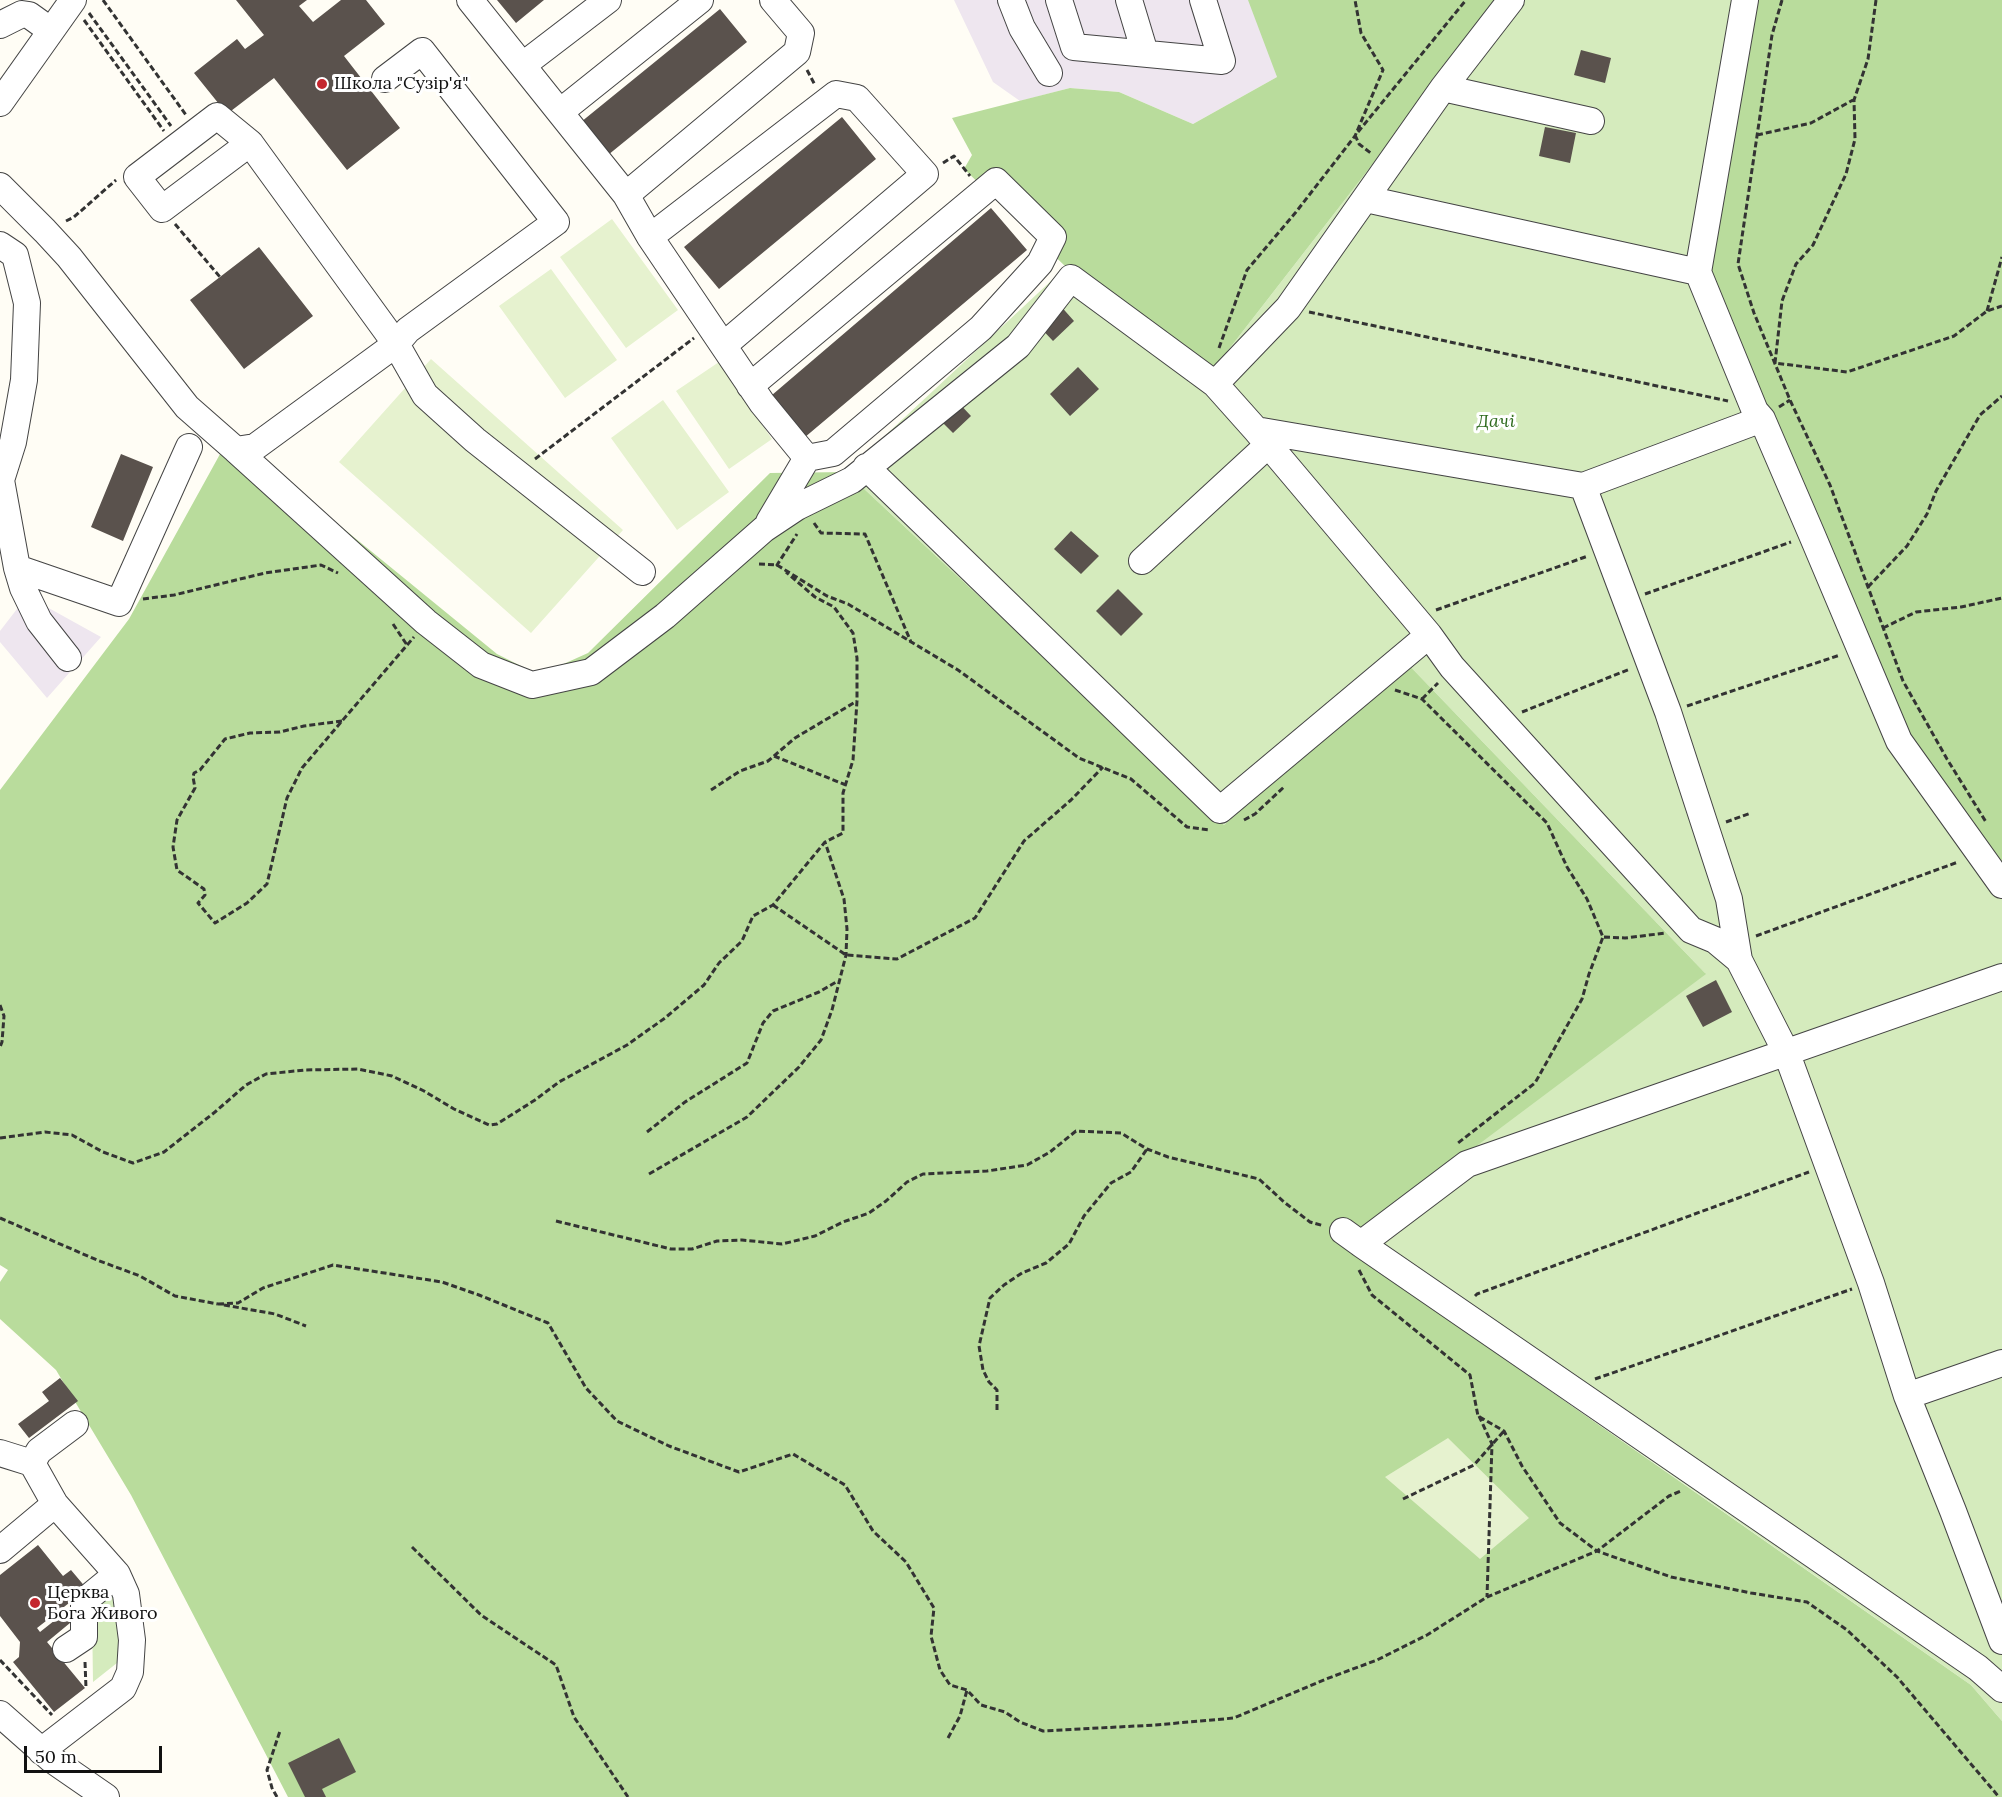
<!DOCTYPE html>
<html>
<head>
<meta charset="utf-8">
<style>
  body { margin:0 }
  #map { position:relative; width:2002px; height:1797px; overflow:hidden; background:#fffdf5; font-family:Lora,serif }
  canvas { display:block }
  .scale { position:absolute; left:24px; top:1746px; width:138px; height:27px; box-sizing:border-box; border:3px solid #111; border-top:0; padding-left:8px; font-size:18px; line-height:21px; white-space:nowrap; color:#111; -webkit-text-stroke:4px #fff; paint-order:stroke }
</style>
</head>
<body>
<div id="map">
<canvas width="2002" height="1797"></canvas>
<div class="scale">50 m</div>
</div>
<script>
const c = document.querySelector('canvas').getContext('2d');
c.lineJoin = 'round';
function fillPath(path, color) {
  c.fillStyle = color;
  c.fill(path, 'evenodd');
}
function shape(rows) {
  const path = new Path2D();
  for (const r of rows) {
    path.moveTo(r[0], r[1]);
    for (let i = 2; i < r.length; i += 2) path.lineTo(r[i], r[i + 1]);
  }
  return path;
}
function stroke(path, color, width, dash) {
  c.strokeStyle = color;
  c.lineWidth = width;
  c.lineCap = dash ? 'butt' : 'round';
  c.setLineDash(dash || []);
  c.stroke(path);
}
function write(font, color, halo, rows, align = 'center') {
  c.font = font + ' Lora,serif';
  c.lineWidth = 6;
  c.setLineDash([]);
  c.textBaseline = 'middle';
  c.strokeStyle = halo;
  c.fillStyle = color;
  for (const [text, x, y, turn = 0] of rows) {
    c.save();
    c.translate(x, y);
    c.rotate((+turn || 0) * Math.PI / 180);
    c.textAlign = isNaN(turn) ? turn : align;
    if (halo) c.strokeText(text, 0, 0);
    c.fillText(text, 0, 0);
    c.restore();
  }
}
fillPath(shape([
  [954,0,1252,0,1277,77,1193,124,1119,92,1070,88,1020,101,993,82],
  [27,596,101,637,47,698,0,642,0,631]
]), '#eee6ef');
fillPath(shape([
  [1500,0,1755,0,2002,879,2002,1721,1971,1685,1343,1245,1705,973,1405,661,1224,825,846,472,1066,267,1212,371],
  [112,1593,119,1608,122,1659,93,1682,92,1613]
]), '#d5ebbd');
fillPath(shape([
  [1248,0,1500,0,1212,371,1066,267,964,169,972,155,952,118,1070,88,1119,92,1193,124,1277,77],
  [1755,0,2002,0,2002,879,1903,741,1711,273],
  [230,436,497,654,539,675,588,653,770,473,846,472,1224,825,1405,661,1706,974,1343,1246,1971,1685,2002,1721,2002,1797,288,1797,131,1495,56,1370,0,1319,0,1282,8,1270,0,1265,0,790,129,619]
]), '#b9dc9c');
fillPath(shape([
  [612,219,678,310,626,348,560,257],
  [551,269,617,360,565,398,499,306],
  [431,359,623,530,531,633,339,462],
  [719,362,772,439,729,469,676,391],
  [663,400,729,492,677,530,611,438],
  [1448,1438,1529,1518,1480,1559,1385,1477]
]), '#e6f2cf');
fillPath(shape([
  [236,0,307,0,299,6,313,22,341,0,366,0,385,24,344,56,400,128,347,170,274,78,227,114,194,73,237,39,245,49,264,35],
  [497,0,544,0,516,23],
  [720,9,747,42,608,155,581,122],
  [1581,50,1611,58,1605,83,1574,75],
  [842,117,876,159,719,289,684,247],
  [1545,127,1576,133,1570,163,1539,156],
  [991,208,1027,250,798,443,765,401],
  [259,247,313,316,244,369,190,300],
  [1058,303,1074,321,1053,341,1036,323],
  [1078,367,1099,389,1070,416,1050,394],
  [956,400,971,416,953,433,937,417],
  [121,454,153,467,123,541,91,527],
  [1071,531,1099,556,1081,574,1054,549],
  [1118,589,1143,614,1121,636,1096,611],
  [1716,980,1732,1012,1703,1027,1686,996],
  [60,1378,78,1401,29,1438,18,1424,49,1401,42,1392],
  [38,1545,63,1576,71,1570,87,1589,37,1628,40,1632,69,1609,76,1618,47,1642,85,1688,54,1712,13,1662,19,1657,20,1642,0,1616,0,1575],
  [339,1738,356,1772,322,1789,326,1797,305,1797,288,1763]
]), '#5a524d');
const minor = shape([
  [470,0,626,195,650,237,762,403,807,458,769,522],
  [1011,0,1022,28,1049,73],
  [1059,0,1074,47,1222,61,1203,0],
  [1129,0,1145,53],
  [1745,0,1698,272,1755,411,1762,419,1812,535,1899,741,2002,885],
  [0,25,22,14,29,15,50,30],
  [523,65,608,0],
  [1443,88,1591,121],
  [0,103,73,0],
  [560,112,700,0],
  [250,143,162,209,137,177,217,116,250,143,396,344,425,395,475,440,642,572],
  [0,186,45,231,69,257,187,407,236,450,255,447,396,344,408,330,556,222,422,51,385,79],
  [626,195,797,52,801,33,773,0],
  [1366,199,1698,272],
  [650,237,836,94,857,98,925,174,724,345],
  [0,245,15,255,27,303,24,380,13,442,1,480,17,568,119,603,189,447],
  [1215,384,1288,308,1443,88,1511,0],
  [750,386,996,181,1053,237,1040,263,981,328,833,453,807,458],
  [1256,430,1583,486,1762,419],
  [236,450,426,622,481,665,532,685,591,672,665,616,764,529,797,507,852,480,1018,346,1071,278,1215,384,1256,430,1429,635,1452,667,1691,930,1715,940,1739,960,1787,1054,1871,1283,1907,1396,1953,1511,2002,1641],
  [866,467,1220,810,1429,635],
  [1583,486,1668,712,1729,899,1739,960],
  [1142,561,1268,445],
  [17,568,23,588,39,621,68,658],
  [2002,977,1467,1164,1361,1244,1978,1668,2002,1689],
  [1343,1231,1361,1244],
  [1907,1396,2002,1363],
  [0,1453,32,1463,55,1504],
  [32,1463,39,1451,75,1424],
  [0,1550,55,1504,117,1574,126,1594,132,1640,130,1672,123,1688,41,1751],
  [66,1649,84,1637,84,1601,117,1574],
  [0,1714,51,1759,106,1797]
]);
stroke(minor, '#444', 28);
stroke(shape([
  [103,0,186,115],
  [1782,0,1772,35,1738,264,1754,313,1790,400,1830,485,1903,681,1947,759,1986,822],
  [1876,0,1868,59,1854,100,1855,139,1846,174,1813,245,1796,264,1782,301,1775,363,1847,372,1954,336,1987,311,2002,306],
  [89,13,171,126],
  [84,20,164,131],
  [807,70,815,85],
  [1358,132,1466,0],
  [1355,135,1359,144,1372,154],
  [1757,135,1811,123,1853,100],
  [943,163,954,156,970,176],
  [66,221,74,217,116,180],
  [175,224,220,277],
  [1987,311,2002,257],
  [1309,312,1728,401],
  [1219,348,1247,270,1296,212,1355,136,1383,70,1361,33,1355,0],
  [1779,407,1790,400],
  [535,459,694,338],
  [814,523,821,533,865,534,911,642],
  [759,564,777,565,827,596,848,604,958,670,1079,758,1131,779,1187,827,1210,830],
  [778,566,777,565,797,534],
  [1868,587,1907,546,1927,514,1936,491,1980,415,2002,396],
  [1645,594,1791,542],
  [143,599,174,595,265,573,321,565,338,573],
  [1436,610,1588,556],
  [393,624,407,645],
  [1883,628,1916,612,1961,607,2002,598],
  [1395,690,1422,699,1547,823,1567,867,1587,899,1603,937,1589,974,1582,999,1535,1083,1458,1143],
  [1422,699,1438,683],
  [1687,706,1840,655],
  [1522,712,1630,669],
  [342,721,304,726,280,732,250,733,225,739,200,770,194,773,193,777,195,788,177,820,173,847,177,870,204,889,205,895,198,903,215,923,247,903,267,884,287,798,302,768,342,721,414,637],
  [774,756,846,785],
  [711,790,740,771,768,761,795,738,857,701],
  [1244,820,1255,814,1285,786],
  [1726,822,1751,813],
  [773,905,846,955,897,959,975,918,1024,841,1071,800,1103,767],
  [1756,936,1958,862],
  [1604,937,1625,938,1666,933],
  [0,1005,4,1016,2,1042,0,1047],
  [647,1132,685,1102,747,1063,763,1023,773,1011,819,992,838,981],
  [0,1138,45,1132,72,1135,103,1152,133,1163,164,1152,215,1112,246,1085,266,1074,305,1070,358,1069,392,1076,424,1091,454,1109,489,1125,497,1124,535,1100,559,1082,627,1045,665,1018,704,985,719,963,742,941,753,916,773,905,825,842,843,833,843,793,853,760,857,701,857,658,853,633,834,607,815,597,786,572],
  [649,1174,747,1117,799,1067,821,1040,832,1010,846,955,847,929,844,899,825,842],
  [0,1218,97,1260,140,1276,175,1296,218,1304],
  [556,1221,671,1249,692,1249,717,1241,742,1240,782,1244,815,1236,843,1222,869,1213,886,1201,907,1182,923,1174,987,1171,1027,1165,1050,1152,1076,1131,1121,1133,1147,1149,1168,1157,1259,1179,1284,1202,1310,1222,1324,1226],
  [1359,1270,1372,1295,1470,1375,1478,1416,1504,1431,1522,1466,1560,1523,1597,1551,1671,1577,1751,1593,1807,1602,1847,1630,1897,1677,1999,1797],
  [1475,1296,1477,1294,1809,1172],
  [218,1304,238,1303,263,1288,333,1265,442,1282,479,1295,548,1323,586,1388,617,1421,669,1446,739,1472,793,1454,845,1485,873,1531,906,1562,934,1608,931,1636,940,1670,950,1685,967,1690,981,1705,1005,1712,1020,1722,1043,1731,1155,1725,1234,1718,1326,1679,1377,1660,1427,1635,1487,1597,1597,1551,1669,1496,1681,1491],
  [224,1305,275,1314,306,1326],
  [1595,1379,1852,1289],
  [997,1410,997,1390,989,1382,983,1370,979,1346,990,1298,1004,1285,1022,1273,1046,1263,1069,1244,1084,1216,1111,1183,1131,1172,1147,1149],
  [1479,1416,1492,1444,1487,1597],
  [1403,1499,1474,1465,1504,1431],
  [412,1547,481,1615,556,1665,574,1717,628,1797],
  [0,1660,52,1715],
  [85,1662,86,1688],
  [948,1738,960,1716,967,1690],
  [277,1797,272,1788,267,1770,280,1731]
]), '#333', 3, [6, 3]);
stroke(minor, '#fff', 26);
for (const [x, y, r, color] of [
  [322,84,6,"#c4262e"],
  [35,1603,6,"#c4262e"]
]) {
  const dot = new Path2D();
  dot.arc(x, y, r, 0, 2 * Math.PI);
  c.fillStyle = color;
  c.fill(dot);
  stroke(dot, '#fff', 2);
}
write('18px', '#111', '#fff', [
  ["Школа \"Сузір'я\"",334,84],
  ["Церква",47,1593],
  ["Бога Живого",47,1614]
], 'left');
write('italic 18px', '#2f6b1f', '#fff', [
  ["Дачі",1496,422]
]);
</script>
</body>
</html>
